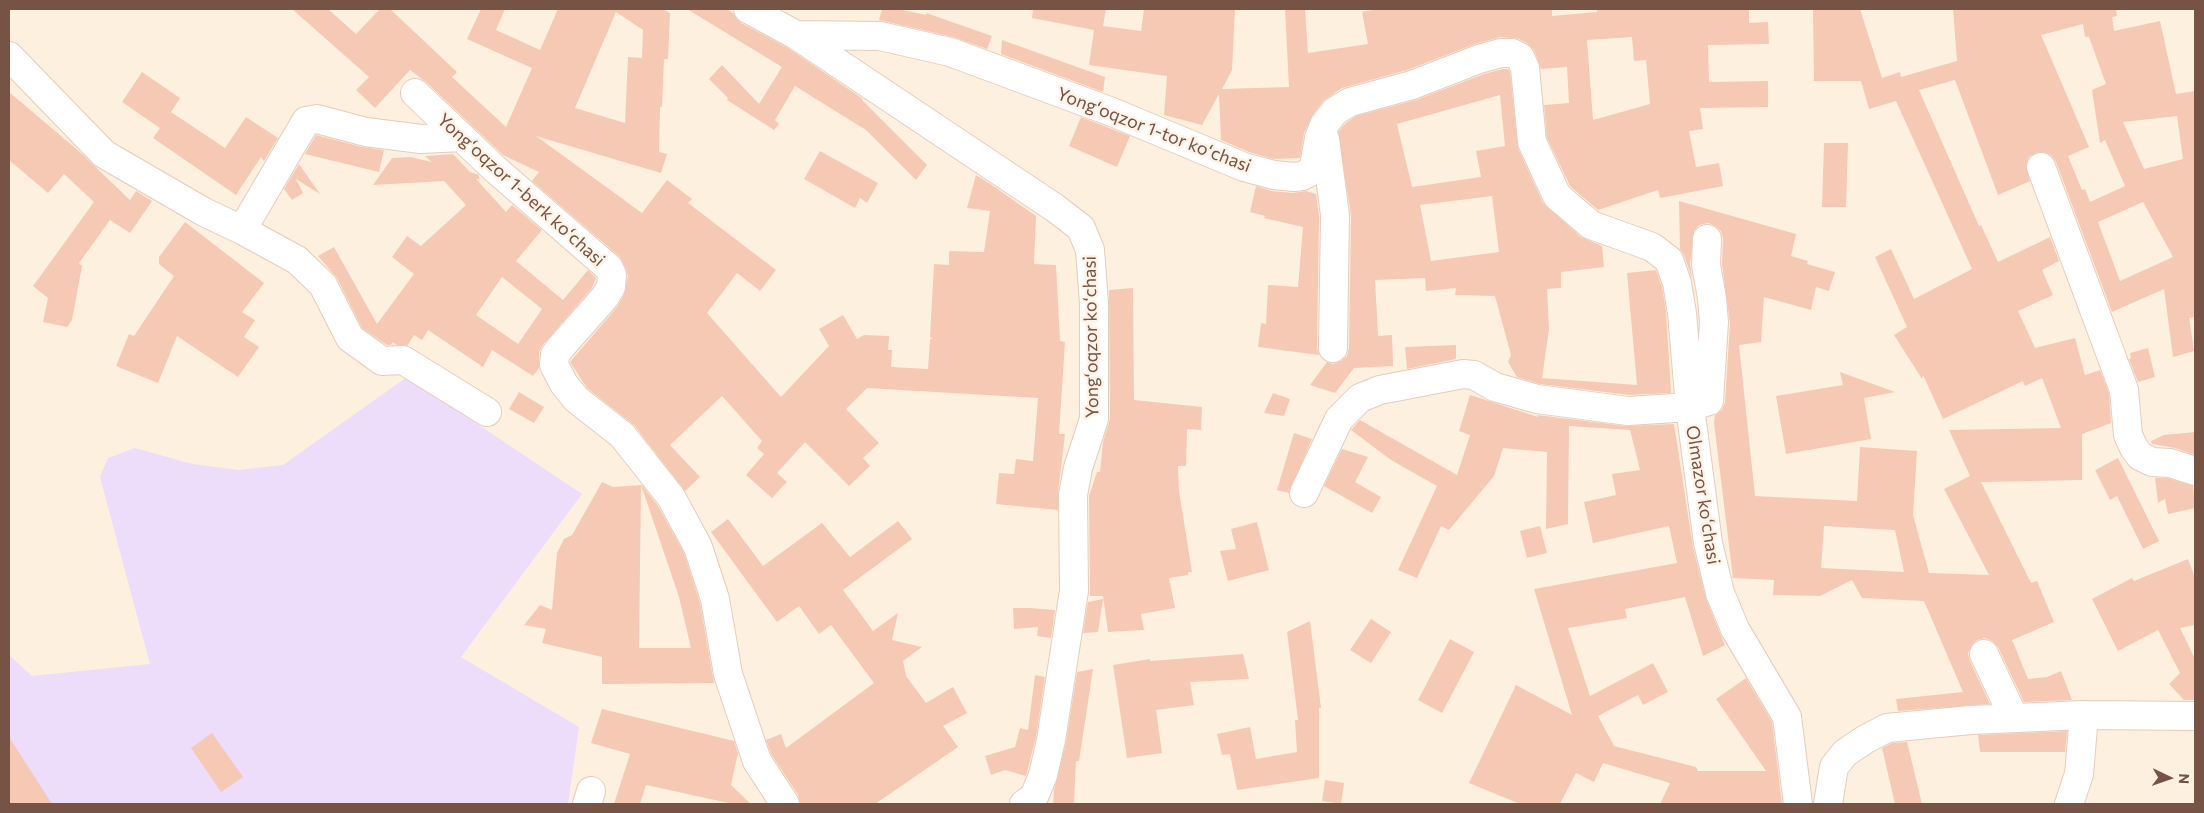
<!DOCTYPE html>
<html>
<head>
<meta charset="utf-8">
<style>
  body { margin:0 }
  #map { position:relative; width:2204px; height:813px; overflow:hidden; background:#fef0df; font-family:Commissioner,sans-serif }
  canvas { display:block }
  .frame { position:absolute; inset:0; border:10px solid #765344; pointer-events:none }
  .north { position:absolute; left:2144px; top:753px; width:50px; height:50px; -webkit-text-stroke:4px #fff4e7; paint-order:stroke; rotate:93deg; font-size:14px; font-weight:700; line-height:20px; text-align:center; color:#765344 }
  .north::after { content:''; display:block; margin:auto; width:18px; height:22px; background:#765344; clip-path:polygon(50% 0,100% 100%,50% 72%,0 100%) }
</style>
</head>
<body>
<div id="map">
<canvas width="2204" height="813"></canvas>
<div class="frame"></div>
<div class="north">N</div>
</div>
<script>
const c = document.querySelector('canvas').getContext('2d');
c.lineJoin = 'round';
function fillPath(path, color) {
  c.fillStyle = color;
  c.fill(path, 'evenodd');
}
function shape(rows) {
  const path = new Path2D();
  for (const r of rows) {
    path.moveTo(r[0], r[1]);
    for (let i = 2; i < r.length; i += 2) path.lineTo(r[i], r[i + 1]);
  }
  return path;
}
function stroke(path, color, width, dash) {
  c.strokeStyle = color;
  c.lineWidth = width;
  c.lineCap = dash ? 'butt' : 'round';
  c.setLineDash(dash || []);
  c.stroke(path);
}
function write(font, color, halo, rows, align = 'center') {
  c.font = font + ' Commissioner,sans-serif';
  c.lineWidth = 5;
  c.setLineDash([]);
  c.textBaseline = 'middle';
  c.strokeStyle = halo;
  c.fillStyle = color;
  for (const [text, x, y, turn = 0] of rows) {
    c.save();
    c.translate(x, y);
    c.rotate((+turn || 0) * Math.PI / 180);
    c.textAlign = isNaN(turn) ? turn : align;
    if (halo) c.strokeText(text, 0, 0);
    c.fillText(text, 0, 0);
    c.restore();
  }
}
fillPath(shape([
  [407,377,582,494,461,657,579,727,568,804,9,804,9,655,32,676,150,664,100,477,108,458,135,448,192,464,239,470,283,465]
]), '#eddcfa');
fillPath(shape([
  [292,9,328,9,356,34,380,9,390,9,457,72,452,77,506,127,532,68,467,39,481,9,505,9,496,30,540,50,558,9,663,9,670,13,668,59,664,59,662,107,660,107,659,152,667,154,661,173,536,136,642,213,667,180,692,199,688,203,776,270,760,291,737,273,707,313,781,397,829,346,819,329,843,315,857,339,864,335,889,336,888,350,892,350,891,367,928,369,930,339,933,339,930,337,934,264,949,265,949,251,984,252,990,211,967,208,976,175,989,183,1036,216,1034,264,1056,265,1060,341,1065,342,1059,434,1065,434,1058,492,1058,510,996,504,999,473,1014,474,1016,459,1033,461,1038,398,867,388,846,409,879,443,863,458,870,466,849,486,805,442,777,473,787,482,772,498,746,475,764,454,757,448,762,441,722,396,670,445,700,477,685,491,634,425,587,388,570,362,617,307,624,295,628,276,626,269,620,257,532,181,539,172,503,155,426,82,410,70,375,108,356,90,369,77],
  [616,12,643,30,642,58,628,57,625,123,575,108],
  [687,9,727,9,733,13,741,23,788,48,863,99,862,100,927,165,916,180,866,130,795,86,775,120,779,124,774,130,727,100,728,98,709,79,722,65,759,104,782,67],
  [882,9,897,9,926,15,926,13,992,36,987,49,953,37,879,20],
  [1033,9,1106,9,1103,26,1141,31,1144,9,1235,9,1232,70,1222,89,1289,87,1285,9,1305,9,1308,53,1368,44,1362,12,1378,9,1552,9,1552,16,1597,12,1597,9,1749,9,1749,23,1768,22,1769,44,1708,45,1709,82,1768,81,1768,107,1700,108,1703,129,1689,131,1696,167,1719,163,1723,186,1660,198,1658,190,1598,210,1570,186,1547,138,1544,105,1569,103,1567,67,1541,69,1534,50,1527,43,1519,39,1501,37,1475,44,1407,70,1342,88,1323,101,1312,116,1304,133,1300,158,1273,159,1249,152,1221,140,1219,94,1202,125,1164,115,1167,76,1089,65,1094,30,1032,18],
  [1632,37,1634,61,1646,60,1650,104,1593,120,1587,40],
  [1813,9,1860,9,1882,78,1900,72,1901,77,1957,61,1953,9,2116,9,2117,16,2112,17,2114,31,2160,21,2176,94,2195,91,2195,317,2189,318,2194,351,2173,357,2164,289,2112,312,2056,162,2051,155,2043,152,2035,153,2029,157,2026,165,2030,181,1998,195,1955,80,1919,90,1979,226,1981,225,1998,262,2050,237,2059,261,2042,270,2053,295,2018,311,2035,348,2075,338,2085,375,2100,370,2109,393,2111,423,2082,434,2082,480,1981,482,2031,583,2037,581,2054,622,2012,640,2028,679,2047,677,2061,671,2072,700,2024,702,1998,647,1992,641,1985,638,1977,640,1972,645,1968,653,1970,661,1990,704,1898,711,1896,699,1963,692,1924,601,1862,598,1852,580,1820,596,1773,595,1774,580,1733,578,1714,423,1715,415,1722,410,1725,402,1730,323,1722,264,1723,239,1721,231,1715,226,1708,223,1699,225,1694,231,1690,265,1697,306,1692,278,1684,255,1680,249,1679,201,1796,234,1791,256,1808,261,1807,264,1835,272,1829,291,1816,287,1811,310,1764,297,1761,342,1739,345,1755,496,1857,501,1860,447,1917,451,1913,515,1929,573,1989,575,1944,489,1970,476,1949,430,2061,428,2042,378,2025,386,2023,381,1943,419,1923,375,1922,379,1894,335,1907,327,1875,257,1891,249,1914,299,1972,269,1896,101,1869,109,1861,81,1814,81],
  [2083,24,2085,37,2089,37,2106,84,2092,90,2100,143,2105,140,2125,186,2090,202,2085,189,2082,190,2068,156,2089,147,2041,35],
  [2177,116,2183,159,2144,169,2123,122],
  [2143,202,2173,257,2120,281,2098,222],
  [1824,526,1895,530,1904,572,1821,568],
  [1002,40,1105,77,1103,92,1001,54],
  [1503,69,1508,69,1510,72,1518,148,1543,203,1581,237,1602,246,1604,267,1561,272,1561,288,1547,289,1549,329,1542,378,1637,385,1627,273,1656,270,1662,287,1666,311,1671,393,1629,395,1540,384,1517,377,1508,362,1511,355,1495,296,1455,295,1456,288,1426,291,1425,278,1375,280,1378,336,1392,335,1393,366,1354,368,1335,393,1310,385,1327,362,1333,364,1341,361,1347,356,1349,348,1351,215,1338,132,1346,123,1356,116,1416,100,1484,74],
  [1500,95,1505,146,1476,151,1481,177,1412,187,1397,124],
  [1492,196,1499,252,1431,261,1420,205],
  [142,72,180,98,171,112,225,148,246,117,278,138,264,161,261,157,236,195,153,138,160,128,122,102],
  [9,92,81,153,130,200,136,191,152,201,130,233,110,220,79,263,82,266,72,320,67,327,43,322,48,298,33,286,94,202,64,174,48,193,9,160],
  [1081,117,1130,136,1117,167,1069,146],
  [316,135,362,147,384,150,379,172,305,154],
  [1824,143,1848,143,1846,207,1822,207],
  [820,151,878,183,867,203,860,198,855,208,804,179],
  [453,154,470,172,479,175,479,179,476,179,506,212,512,205,542,230,516,261,563,300,588,270,596,278,592,288,542,346,539,353,539,368,533,376,492,350,483,367,428,330,422,340,414,335,407,346,397,345,393,342,391,345,387,345,362,328,337,278,318,256,334,247,377,324,414,274,392,257,407,236,421,246,466,205,444,181,373,185,392,158,410,157,432,162,425,156],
  [502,277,542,309,518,344,476,315],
  [299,164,320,194,296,179,303,193,292,200,284,189],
  [1256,186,1272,191,1293,193,1306,191,1316,194,1319,216,1317,348,1319,355,1258,347,1261,323,1266,324,1268,285,1298,287,1303,227,1264,218,1265,216,1250,212],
  [185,222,264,283,242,312,255,320,244,337,259,347,238,377,177,336,158,383,116,366,129,334,134,336,174,276,159,264,159,257],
  [1133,288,1134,400,1202,407,1201,430,1187,429,1186,466,1178,466,1179,491,1192,572,1188,572,1188,575,1169,578,1175,608,1141,614,1144,630,1108,632,1103,596,1090,596,1089,496,1097,472,1100,472,1103,442,1110,419,1109,290],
  [1456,345,1456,359,1407,369,1405,347],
  [2148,348,2155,377,2138,382,2129,359,2131,358,2130,353],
  [1840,372,1895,392,1864,398,1871,439,1786,454,1776,396,1843,385],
  [519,392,544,407,534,423,509,409],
  [1273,393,1290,399,1284,416,1264,413],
  [1470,395,1538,417,1537,415,1626,426,1674,424,1693,547,1706,599,1725,645,1703,656,1685,597,1625,609,1627,618,1568,628,1590,696,1653,663,1668,692,1643,705,1638,695,1598,716,1614,746,1696,767,1698,771,1766,771,1716,699,1746,678,1772,722,1782,804,1660,804,1670,783,1603,763,1594,782,1576,773,1560,804,1520,804,1469,783,1516,685,1572,715,1534,589,1677,563,1669,526,1593,543,1584,502,1616,495,1612,474,1640,470,1630,430,1569,426,1568,524,1546,529,1547,452,1503,448,1494,476,1449,530,1441,526,1417,578,1398,570,1437,486,1391,460,1351,430,1360,420,1457,475,1470,435,1459,431],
  [2195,432,2195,455,2175,448,2152,444,2151,441,2164,435],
  [1294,433,1312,439,1289,493,1277,490],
  [1342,449,1368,457,1355,482,1381,497,1372,513,1324,486],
  [2118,458,2159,541,2143,549,2117,496,2110,500,2095,470],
  [2155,478,2167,478,2193,486,2195,508,2168,514,2165,499,2158,503],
  [602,482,613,487,642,485,658,506,684,553,700,603,714,683,602,684,602,657,542,643,546,629,524,625,540,605,552,610,557,553,564,539,572,535],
  [641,485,679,597,691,648,639,648],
  [728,519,763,566,822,523,850,557,898,521,912,539,843,590,873,631,898,613,892,640,922,647,903,661,906,676,926,703,953,687,967,713,943,726,958,747,875,804,800,804,798,795,771,754,766,740,781,734,786,748,874,683,831,625,819,634,799,606,777,622,711,532],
  [1257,522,1269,570,1228,581,1220,551,1236,549,1231,529],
  [1540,526,1547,553,1527,558,1520,531],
  [2188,559,2195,578,2195,625,2180,628,2195,659,2195,700,2184,700,2169,684,2180,673,2158,630,2118,651,2092,599,2132,578,2134,581],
  [1103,599,1098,632,1083,633,1088,602],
  [1013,608,1030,608,1055,610,1051,638,1037,636,1038,627,1014,629],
  [1371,619,1391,632,1371,663,1350,650],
  [1310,621,1321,708,1319,708,1319,778,1237,790,1230,754,1222,755,1217,734,1250,727,1256,759,1297,752,1295,720,1298,720,1287,632],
  [1450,639,1474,652,1442,713,1418,700],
  [1243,654,1249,679,1190,682,1194,705,1156,710,1162,753,1127,758,1113,665,1150,659,1150,661],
  [1093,669,1079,761,1076,761,1074,804,1053,804,1054,790,1066,743,1077,672],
  [1035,675,1045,677,1036,737,1026,776,1005,770,991,775,985,756,1015,747,1020,728,1028,730],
  [602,709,734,741,738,753,731,785,751,804,733,804,646,785,640,804,614,804,630,754,591,743],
  [2067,731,2065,752,1980,752,1978,735],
  [212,733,243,777,221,792,191,748],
  [9,737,52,804,9,804],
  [1907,742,1922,804,1895,804,1882,748,1892,743],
  [1325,780,1344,783,1341,804,1322,801]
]), '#f6c9b4');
const minor = shape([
  [748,9,796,35,1055,208,1081,228,1090,250,1094,303,1094,419,1078,468,1073,495,1074,591,1051,740,1043,775,1034,797,1024,804],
  [796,35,880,36,950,52,1112,112,1244,167,1274,175,1294,177,1302,176,1310,172,1314,167,1319,138,1324,125,1335,111,1350,102,1412,85,1479,59,1501,53,1512,53,1520,57,1525,68,1532,142,1557,196,1591,225,1652,247,1669,260,1677,283,1682,313,1690,407,1709,401,1714,322,1712,298,1706,265,1707,239],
  [9,56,104,154,204,212,242,230,297,260,323,285,350,338,382,361,403,360,487,412],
  [415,93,495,169,609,268,612,275,611,287,605,297,560,348,555,355,554,365,564,384,576,399,622,435,671,497,698,547,715,599,728,674,757,761,785,804],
  [1325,139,1335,215,1333,348],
  [2041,167,2124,390,2128,435,2134,448,2140,456,2152,462,2170,463,2195,471],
  [242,230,306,121,317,119,366,132,421,139,462,137],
  [1304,493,1339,419,1360,398,1380,390,1463,374,1474,375,1495,387,1537,399,1628,411,1690,407,1708,543,1720,593,1735,629,1787,717,1798,804],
  [1984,654,2014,718],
  [587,804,591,791],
  [1828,804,1834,767,1845,753,1866,739,1887,728,1971,720,2084,715,2195,716],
  [2069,804,2079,774,2084,715]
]);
stroke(minor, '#e5ccbd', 30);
stroke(minor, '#fff', 28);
write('18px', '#765344', '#fff4e7', [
  ["Yongʻoqzor 1-tor koʻchasi",1154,130,21],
  ["Yongʻoqzor 1-berk koʻchasi",521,190,42],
  ["Yongʻoqzor koʻchasi",1091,337,-91],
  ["Olmazor koʻchasi",1703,495,81]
]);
</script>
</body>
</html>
